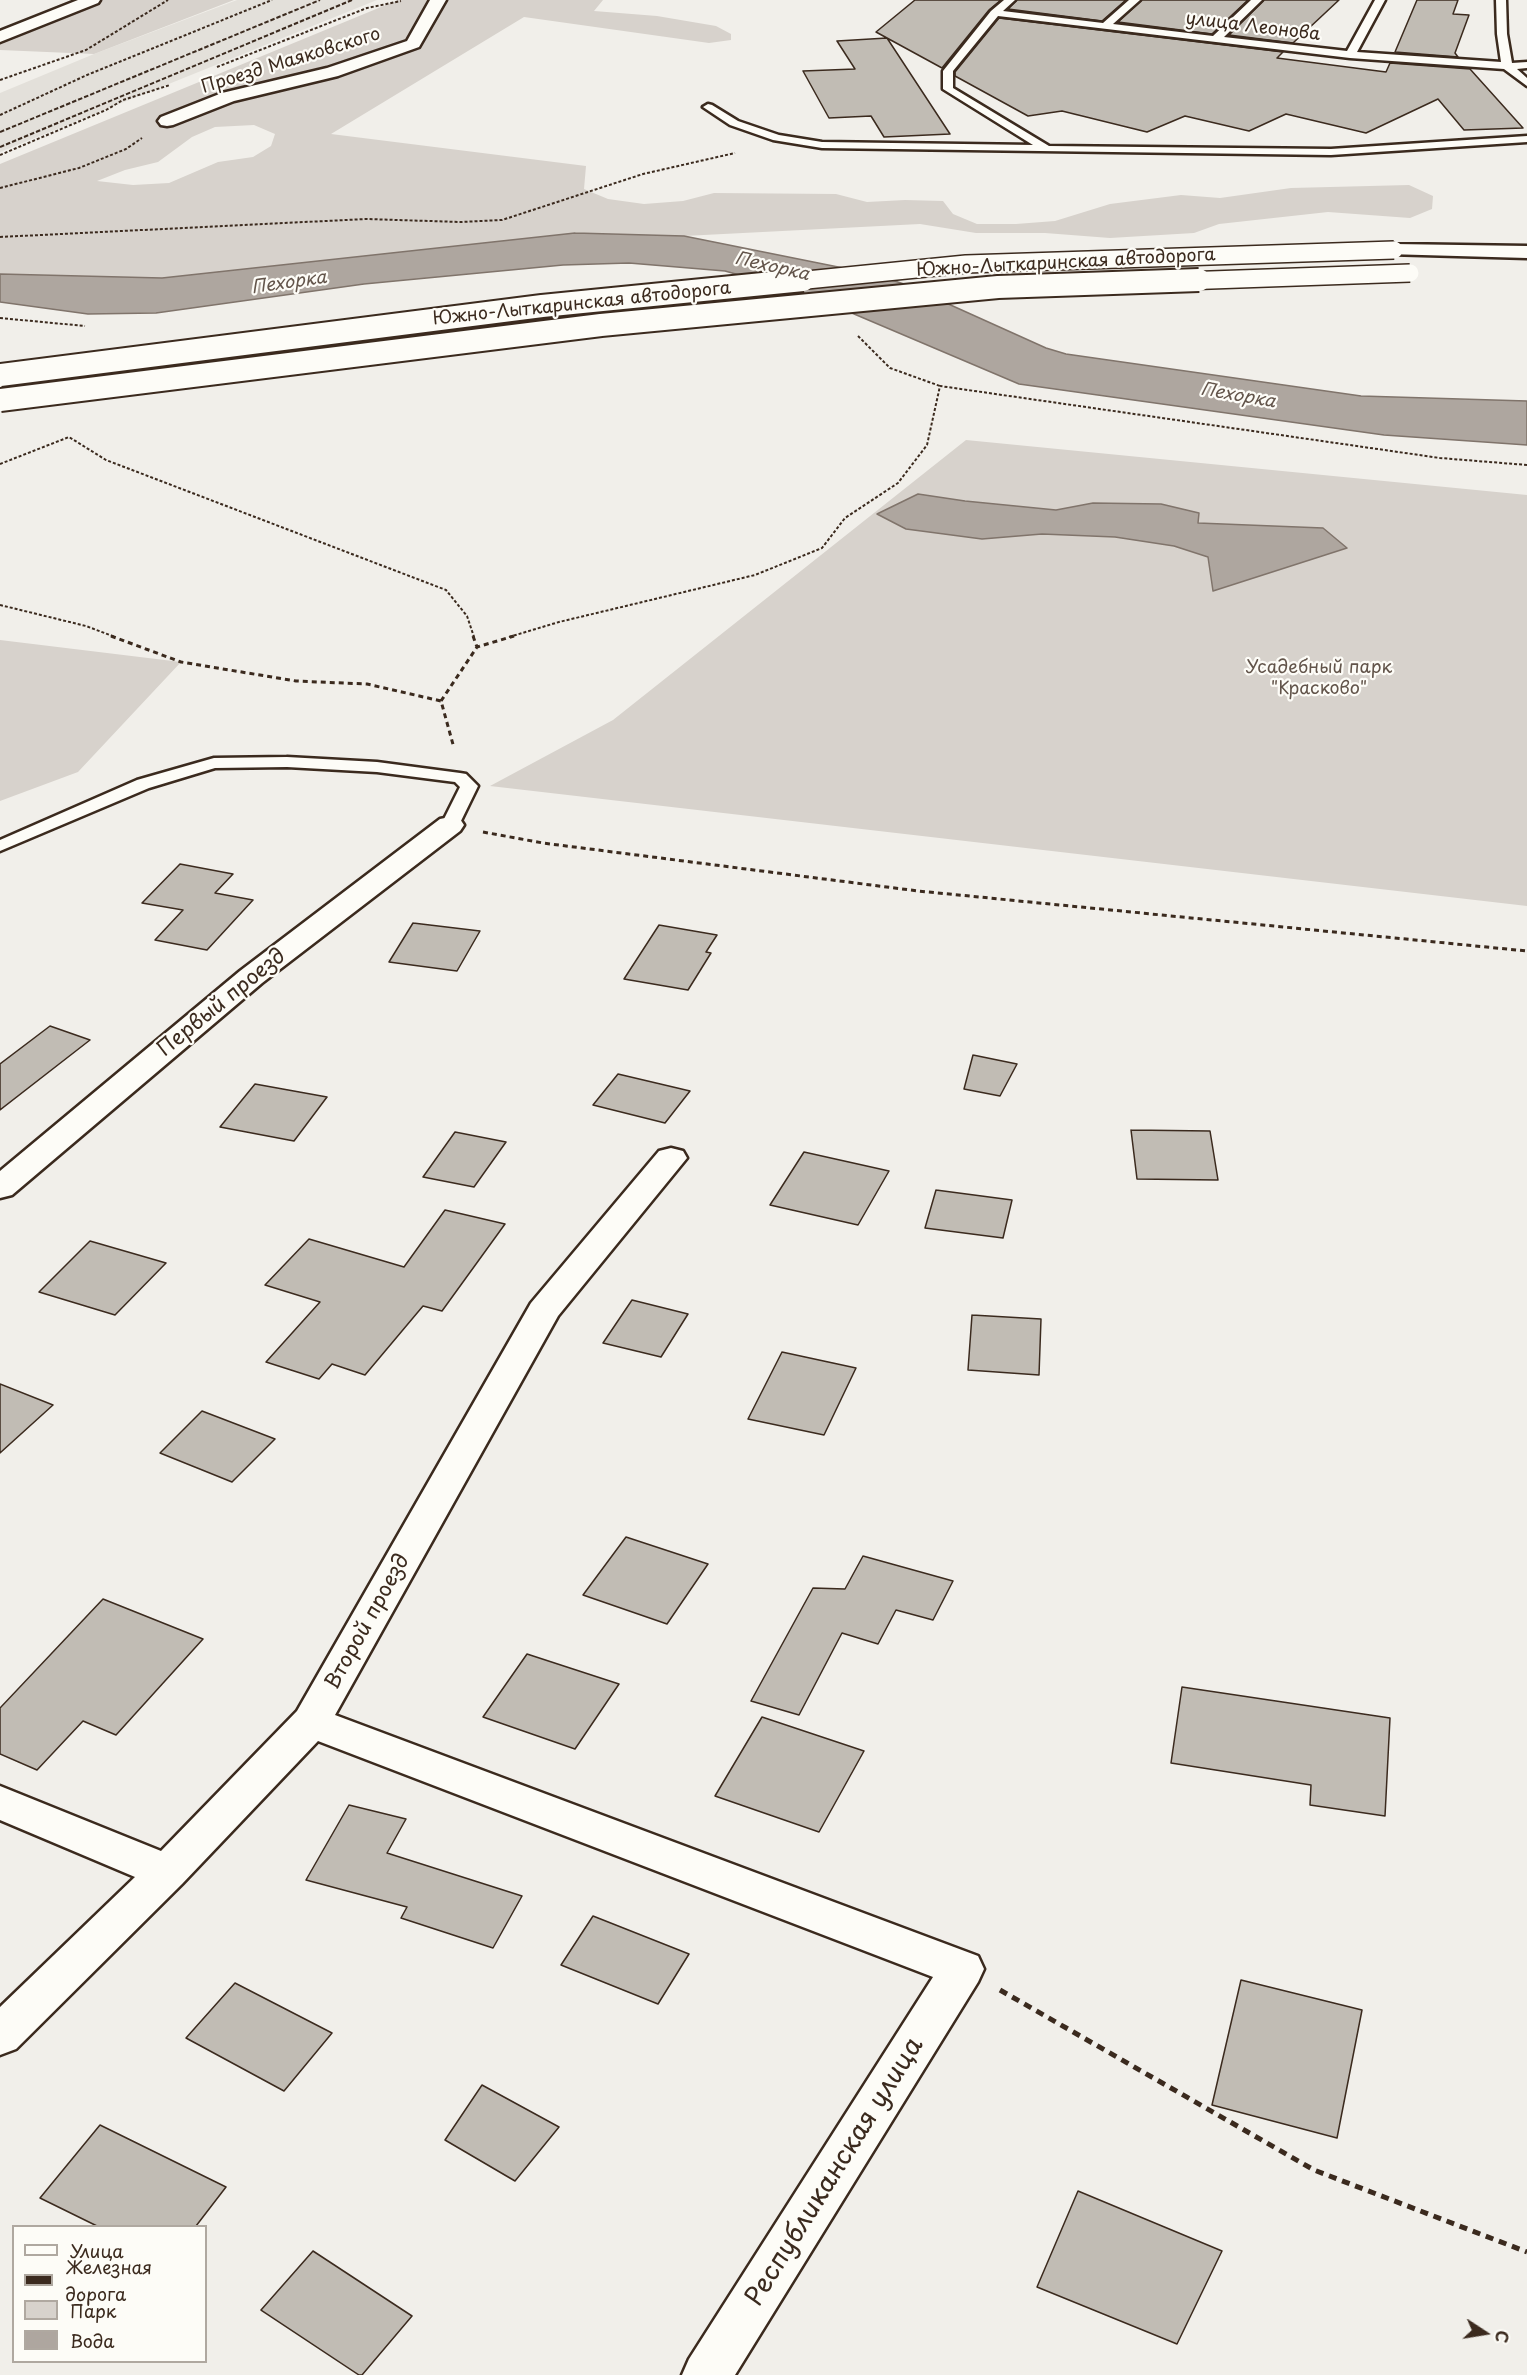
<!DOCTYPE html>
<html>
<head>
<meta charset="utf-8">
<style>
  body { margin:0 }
  #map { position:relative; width:1527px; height:2375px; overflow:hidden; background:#f1efea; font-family:"Playpen Sans",sans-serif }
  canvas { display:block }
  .legend { position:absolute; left:12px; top:2225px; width:195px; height:138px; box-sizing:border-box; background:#fdfcf7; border:2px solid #afa8a0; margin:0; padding:8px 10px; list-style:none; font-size:18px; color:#3b2a1e }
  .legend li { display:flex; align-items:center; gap:12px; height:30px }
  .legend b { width:30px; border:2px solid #afa8a0 }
  .north { position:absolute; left:1455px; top:2303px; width:60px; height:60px; -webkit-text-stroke:4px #fdfcf7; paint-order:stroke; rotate:102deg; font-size:16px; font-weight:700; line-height:24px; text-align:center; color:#3b2a1e }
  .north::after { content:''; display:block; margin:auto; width:21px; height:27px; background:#3b2a1e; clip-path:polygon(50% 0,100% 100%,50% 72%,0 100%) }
</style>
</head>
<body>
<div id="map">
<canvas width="1527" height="2375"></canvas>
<ul class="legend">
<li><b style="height:8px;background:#fdfcf7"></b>Улица</li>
<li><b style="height:8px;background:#3b2a1e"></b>Железная дорога</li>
<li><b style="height:16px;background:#d7d2cc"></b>Парк</li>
<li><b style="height:16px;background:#aea69f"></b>Вода</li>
</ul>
<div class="north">С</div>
</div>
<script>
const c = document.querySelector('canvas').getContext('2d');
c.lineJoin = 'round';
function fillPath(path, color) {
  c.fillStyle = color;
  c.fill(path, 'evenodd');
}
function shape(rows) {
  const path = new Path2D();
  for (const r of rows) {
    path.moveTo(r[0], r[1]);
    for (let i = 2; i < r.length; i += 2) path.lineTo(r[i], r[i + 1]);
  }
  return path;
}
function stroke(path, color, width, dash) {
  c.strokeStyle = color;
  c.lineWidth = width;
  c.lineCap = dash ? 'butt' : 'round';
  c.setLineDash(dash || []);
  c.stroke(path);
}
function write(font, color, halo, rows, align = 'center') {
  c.font = font + ' "Playpen Sans",sans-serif';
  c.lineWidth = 4.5;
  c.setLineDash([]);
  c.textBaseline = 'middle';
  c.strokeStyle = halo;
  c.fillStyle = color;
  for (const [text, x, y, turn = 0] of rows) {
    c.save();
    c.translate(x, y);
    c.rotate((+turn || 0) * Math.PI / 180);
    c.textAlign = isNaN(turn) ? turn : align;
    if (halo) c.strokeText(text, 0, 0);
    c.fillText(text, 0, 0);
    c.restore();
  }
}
fillPath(shape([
  [237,0,377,0,0,152,0,93,94,54]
]), '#e3e0da');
fillPath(shape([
  [92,0,234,0,94,54,0,50,0,37],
  [398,0,603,0,594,11,657,16,716,26,731,34,731,40,709,43,524,17,331,134,586,166,584,189,608,199,644,204,683,201,714,193,836,194,867,202,905,200,943,201,953,214,977,224,1016,224,1055,221,1110,204,1181,195,1220,198,1291,188,1409,185,1433,196,1432,209,1410,218,1328,212,1219,224,1194,233,1110,238,1045,233,976,233,920,224,684,236,575,233,162,278,0,274,0,164],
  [254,125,275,134,271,146,253,157,218,162,169,183,133,185,97,181,125,170,158,162,192,137,215,127],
  [966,440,1527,495,1527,906,490,786,613,720],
  [0,640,181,662,78,772,0,801]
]), '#d7d2cc');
const water = shape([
  [575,233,684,236,873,274,904,284,1046,348,1066,354,1361,396,1527,401,1527,445,1384,435,1019,384,807,294,725,271,629,263,563,265,364,284,156,313,88,314,0,302,0,274,162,278,575,233],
  [918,494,965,501,1056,510,1093,503,1161,504,1199,513,1198,523,1323,528,1347,548,1213,591,1208,557,1174,546,1115,537,1042,534,982,539,906,529,877,514,918,494]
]);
fillPath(water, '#aea69f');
stroke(water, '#80746b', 1.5);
const building = shape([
  [915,0,1001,0,989,10,942,68,876,32,915,0],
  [1017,0,1126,0,1102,21,1008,9,1017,0],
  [1142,0,1248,0,1212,34,1118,22,1142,0],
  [1264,0,1339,0,1293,43,1229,35,1264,0],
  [1417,0,1458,0,1453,14,1469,15,1455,53,1458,57,1395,52,1417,0],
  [999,18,1283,52,1277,58,1386,72,1390,63,1470,69,1523,128,1464,130,1438,99,1366,133,1286,114,1249,131,1185,116,1147,132,1062,111,1028,116,955,76,955,72,999,18],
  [887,38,950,134,884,137,871,116,829,118,803,71,855,69,837,41,887,38],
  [180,864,233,874,215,893,253,900,207,950,155,940,183,910,142,903,180,864],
  [413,923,480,931,457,971,389,962,413,923],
  [659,925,717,935,706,952,711,953,688,990,624,979,659,925],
  [50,1026,90,1040,0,1110,0,1064,50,1026],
  [973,1055,1017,1064,1000,1096,964,1089,973,1055],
  [618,1074,690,1091,665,1123,593,1105,618,1074],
  [255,1084,327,1097,294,1141,220,1127,255,1084],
  [1131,1130,1210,1131,1218,1180,1137,1179,1131,1130],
  [455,1132,506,1142,474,1187,423,1177,455,1132],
  [804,1152,889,1171,858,1225,770,1205,804,1152],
  [936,1190,1012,1200,1003,1238,925,1228,936,1190],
  [445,1210,505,1224,442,1311,423,1306,365,1375,332,1364,319,1379,266,1362,320,1302,265,1285,309,1239,404,1267,445,1210],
  [90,1241,166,1263,115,1315,39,1292,90,1241],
  [632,1300,688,1314,661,1357,603,1343,632,1300],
  [972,1315,1041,1319,1039,1375,968,1370,972,1315],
  [782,1352,856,1368,824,1435,748,1419,782,1352],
  [0,1384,53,1405,0,1453,0,1384],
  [202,1411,275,1439,232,1482,160,1453,202,1411],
  [626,1537,708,1564,667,1624,583,1595,626,1537],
  [863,1556,953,1581,933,1620,896,1610,878,1644,842,1633,799,1715,751,1701,813,1588,845,1589,863,1556],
  [103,1599,203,1639,116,1735,83,1721,37,1770,0,1754,0,1708,103,1599],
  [527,1654,619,1684,575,1749,483,1717,527,1654],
  [1182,1687,1390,1718,1385,1816,1310,1805,1311,1785,1171,1763,1182,1687],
  [762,1717,864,1751,819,1832,715,1796,762,1717],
  [349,1805,406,1819,387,1853,522,1896,493,1948,401,1918,407,1907,306,1880,349,1805],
  [593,1916,689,1954,658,2004,561,1965,593,1916],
  [1241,1980,1362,2010,1337,2138,1212,2105,1241,1980],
  [235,1983,332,2033,284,2091,186,2038,235,1983],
  [482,2085,559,2127,515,2181,445,2140,482,2085],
  [100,2125,226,2187,196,2226,97,2226,40,2198,100,2125],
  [1078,2191,1222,2251,1177,2344,1037,2287,1078,2191],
  [313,2251,412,2316,362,2375,359,2375,261,2310,313,2251]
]);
fillPath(building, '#c1bcb4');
stroke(building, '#3b2a1e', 1.5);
const lane = shape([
  [1004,0,1015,0,1003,11,1103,23,1129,0,1140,0,1113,24,1213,36,1251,0,1262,0,1224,37,1347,51,1375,0,1385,0,1357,52,1501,62,1497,34,1496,0,1506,0,1507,34,1512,63,1527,62,1527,68,1517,69,1527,78,1527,86,1504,69,1350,58,998,16,953,71,953,88,1049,146,1331,149,1527,136,1527,142,1331,155,822,148,773,140,730,125,703,107,708,104,712,105,738,121,779,135,822,142,1033,145,943,89,943,71,991,11,1004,0],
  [287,757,377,762,460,773,466,774,478,786,459,825,456,829,450,830,444,829,441,825,460,787,455,782,377,772,287,767,215,768,149,788,0,851,0,840,137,780,214,758,287,757]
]);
const street = shape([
  [78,0,100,0,98,3,0,42,0,31,78,0],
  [430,0,446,0,419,47,338,76,234,101,173,125,167,126,161,125,158,121,161,117,222,93,327,68,407,41,430,0],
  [450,817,460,819,464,825,460,831,262,983,12,1195,0,1198,0,1171,240,971,440,819,450,817],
  [671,1148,683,1151,687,1158,558,1316,335,1715,978,1956,984,1969,978,1982,735,2375,682,2375,689,2359,933,1977,318,1741,182,1884,16,2049,0,2055,0,2007,135,1877,0,1820,0,1786,161,1851,297,1711,531,1303,659,1151,671,1148]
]);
const primary = shape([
  [1394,244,1527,246,1527,258,1387,254,1384,250,1387,246,1394,244]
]);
stroke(lane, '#3b2a1e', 5);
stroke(street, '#3b2a1e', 5);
stroke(primary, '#3b2a1e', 5);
stroke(shape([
  [217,67,367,8,401,1],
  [0,80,86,50,168,0],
  [0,115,87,75,272,0],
  [0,155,106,110,123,100,170,85],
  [0,188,79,168,126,149,142,138],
  [0,237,366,219,461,222,502,220,643,174,735,153],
  [0,318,85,326],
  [858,336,890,368,940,386],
  [0,464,69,437,106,460,446,590,467,616,474,637],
  [0,605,86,626,115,637],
  [509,637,559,622,755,575,822,548,845,518,898,483,927,445,940,386,1440,458,1527,465]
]), '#3b2a1e', 2, [3, 2]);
stroke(shape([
  [111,636,181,662,296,681,367,684,441,701,454,748],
  [473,636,477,647],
  [441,701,477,647,514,636],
  [483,832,543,843,918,891,1527,951]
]), '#3b2a1e', 3, [5, 4]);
stroke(shape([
  [1000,1990,1314,2170,1527,2252]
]), '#3b2a1e', 5, [8, 6]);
fillPath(lane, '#fdfcf7');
fillPath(street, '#fdfcf7');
fillPath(primary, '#fdfcf7');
stroke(shape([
  [0,132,320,0],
  [0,147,352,0]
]), '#3b2a1e', 2, [4.5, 2]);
const primaryBridgeFar1 = shape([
  [787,282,966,264,1394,250],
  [1154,282,1410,273]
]);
const primaryBridge = shape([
  [0,375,542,306,803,280],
  [0,400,601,325,998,287,1199,280]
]);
stroke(primaryBridgeFar1, '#3b2a1e', 20, []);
stroke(primaryBridge, '#3b2a1e', 26, []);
stroke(primaryBridgeFar1, '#fdfcf7', 17);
stroke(primaryBridge, '#fdfcf7', 22);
write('18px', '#3b2a1e', '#fdfcf7', [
  ["улица Леонова",1253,27,7],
  ["Проезд Маяковского",291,61,-17],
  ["Южно-Лыткаринская автодорога",1066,263,-3],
  ["Южно-Лыткаринская автодорога",582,304,-6]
]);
write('italic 18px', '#63554b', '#fdfcf7', [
  ["Пехорка",772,267,13],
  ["Пехорка",289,283,-8],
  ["Пехорка",1238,396,10]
]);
write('18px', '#62544a', '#fdfcf7', [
  ["Усадебный парк",1319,668],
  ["\"Красково\"",1319,689]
]);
write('21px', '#3b2a1e', '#fdfcf7', [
  ["Первый проезд",222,1003,-39],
  ["Второй проезд",368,1622,-61]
]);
write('26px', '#3b2a1e', '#fdfcf7', [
  ["Республиканская улица",835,2172,-58]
]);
</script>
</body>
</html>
